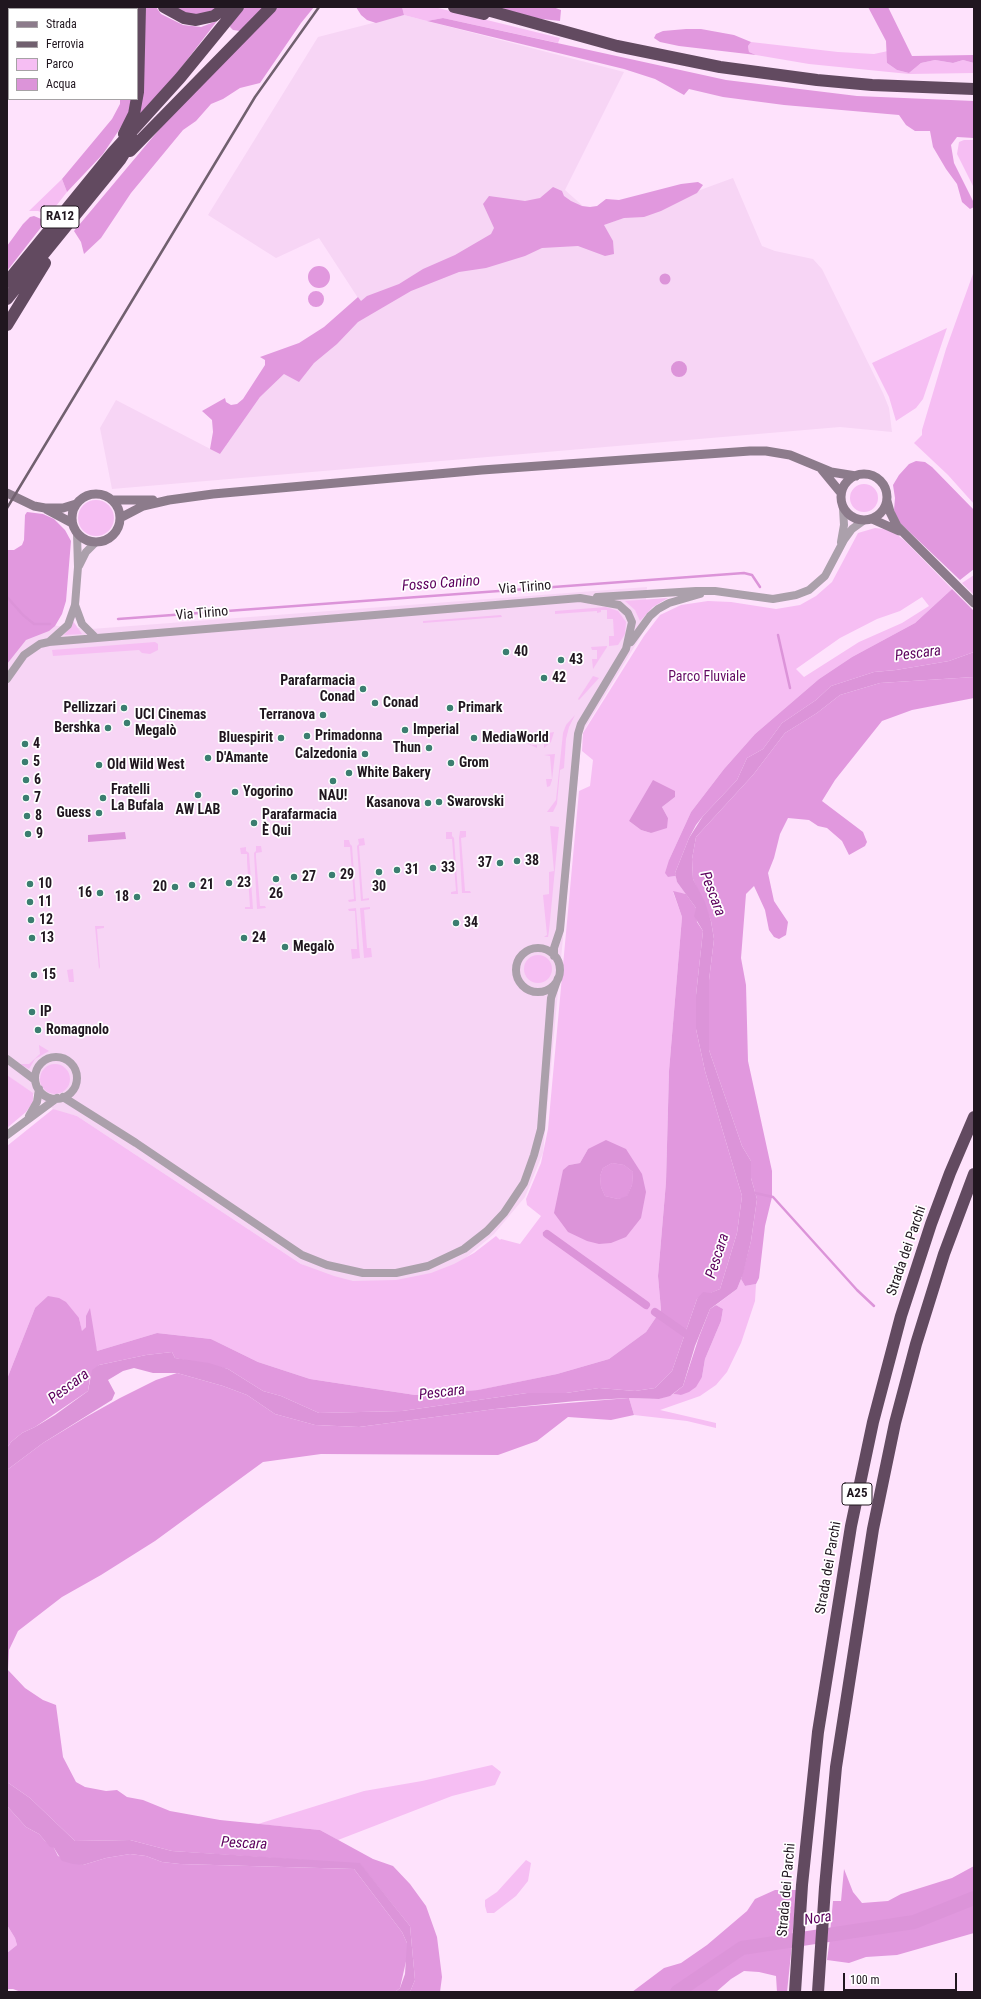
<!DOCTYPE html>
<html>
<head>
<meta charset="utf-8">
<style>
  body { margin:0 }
  #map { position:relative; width:981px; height:1999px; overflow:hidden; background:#fee2fc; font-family:"Roboto Condensed",sans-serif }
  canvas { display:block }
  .frame { position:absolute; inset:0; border:8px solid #20161f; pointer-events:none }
  .legend { position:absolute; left:8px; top:8px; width:130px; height:92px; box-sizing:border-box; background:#fff; border:1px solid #a6a2a5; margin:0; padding:5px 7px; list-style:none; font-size:12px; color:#20161f }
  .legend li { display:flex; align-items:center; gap:8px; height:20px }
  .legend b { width:20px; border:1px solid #a6a2a5 }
  .scale { position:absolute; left:843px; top:1973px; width:114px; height:18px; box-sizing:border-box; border:2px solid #20161f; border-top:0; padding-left:5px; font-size:12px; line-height:14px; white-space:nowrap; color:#20161f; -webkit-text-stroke:3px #fff; paint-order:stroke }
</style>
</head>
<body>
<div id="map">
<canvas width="981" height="1999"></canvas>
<div class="frame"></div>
<ul class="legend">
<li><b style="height:5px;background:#8c7b8b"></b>Strada</li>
<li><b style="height:5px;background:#71606f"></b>Ferrovia</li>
<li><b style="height:11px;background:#f6bef3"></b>Parco</li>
<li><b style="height:11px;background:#dc94d9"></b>Acqua</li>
</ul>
<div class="scale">100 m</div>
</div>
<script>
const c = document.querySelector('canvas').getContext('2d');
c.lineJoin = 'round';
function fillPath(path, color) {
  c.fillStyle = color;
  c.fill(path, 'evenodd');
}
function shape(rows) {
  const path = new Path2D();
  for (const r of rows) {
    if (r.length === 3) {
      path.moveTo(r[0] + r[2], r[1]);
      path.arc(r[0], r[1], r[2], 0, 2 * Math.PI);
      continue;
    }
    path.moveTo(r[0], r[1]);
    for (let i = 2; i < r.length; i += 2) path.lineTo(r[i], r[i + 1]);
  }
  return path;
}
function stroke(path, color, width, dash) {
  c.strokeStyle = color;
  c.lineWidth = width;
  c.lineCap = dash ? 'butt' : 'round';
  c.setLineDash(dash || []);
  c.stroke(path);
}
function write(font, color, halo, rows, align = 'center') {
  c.font = font + ' "Roboto Condensed",sans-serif';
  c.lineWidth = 3.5;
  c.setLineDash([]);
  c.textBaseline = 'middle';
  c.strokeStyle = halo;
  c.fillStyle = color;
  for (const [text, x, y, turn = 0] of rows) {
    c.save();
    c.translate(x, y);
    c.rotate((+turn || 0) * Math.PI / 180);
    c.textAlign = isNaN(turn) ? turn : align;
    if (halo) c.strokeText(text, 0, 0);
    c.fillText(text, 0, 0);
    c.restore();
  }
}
fillPath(shape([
  [404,15,624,72,565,190,604,225,733,178,762,246,775,251,813,259,822,269,883,393,889,408,892,432,840,427,112,489,100,428,116,400,220,454,260,397,360,301,319,238,276,258,208,215,318,37],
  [647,587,644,631,582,733,543,1153,525,1197,494,1234,449,1272,397,1283,341,1283,301,1264,77,1116,56,1111,7,1075,7,657,27,623,91,629]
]), '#f7d5f5');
fillPath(shape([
  [402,7,434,7,560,38,558,43,443,18,427,21,404,15],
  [751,42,838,52,874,54,888,51,887,63,897,70,909,73,921,63,935,60,953,63,963,60,974,63,974,73,909,74,809,64,756,55,749,52,748,46],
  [964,140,974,140,974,188,957,154,959,142],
  [62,179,67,192,49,215,38,211,29,211],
  [974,271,974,504,948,475,914,443,922,435,922,430,946,349],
  [947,328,923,399,916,408,896,421,889,397,872,363],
  [864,498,14],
  [96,518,18],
  [875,528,884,529,895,533,905,541,952,589,915,623,852,657,819,679,755,734,724,769,691,812,669,860,668,877,676,876,677,882,686,894,673,892,682,917,669,1071,666,1182,658,1276,661,1310,646,1332,609,1359,557,1374,479,1390,415,1395,310,1379,258,1362,211,1339,157,1333,97,1351,86,1316,86,1327,82,1332,79,1318,35,1308,7,1379,7,1146,53,1109,77,1116,301,1264,334,1276,353,1281,396,1280,431,1273,454,1264,474,1253,496,1236,500,1240,501,1239,520,1244,541,1216,527,1205,526,1199,541,1163,548,1129,579,791,590,786,593,760,582,751,583,733,644,636,660,615,681,605,708,601,731,602,776,609,800,605,816,596,832,582,858,533],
  [922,597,929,606,902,623,859,642,804,677,796,669,840,638,877,619,900,611],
  [675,791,675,797,662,807,668,818,651,833,641,830,629,821],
  [588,1149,587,1241,569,1165,580,1163],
  [974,575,974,595,962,583],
  [668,598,653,607,640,621,635,610,625,601],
  [606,607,618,611,626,622,625,634,618,645,609,646,609,636,614,636,613,619,607,619,607,610,601,610,601,612,597,613,597,611,555,614,555,611],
  [501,615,502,617,423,623,423,621],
  [73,621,82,634,64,635,70,628],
  [155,642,158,644,158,650,150,654,142,653,139,650,53,656,52,650],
  [607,646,607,647,593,669,592,659,597,659,597,650,592,650,591,647],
  [593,676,599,678,579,700,578,699],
  [575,715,569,727,566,739,564,768,560,770,557,804,553,812,547,812,556,800,563,733,566,725],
  [554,732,551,742,544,748,544,741,549,740,548,733],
  [536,733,536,735,530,736,531,745,537,745,537,748,531,745,528,744,525,737,524,734],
  [555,754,552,780,550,786,547,787,546,779,552,779,551,768,550,756,544,755],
  [550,826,559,827,549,931,548,937,544,937,547,935,543,895,549,894,549,872,554,871],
  [460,831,466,831,466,837,461,838,465,891,470,891,471,893,462,893,459,838],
  [446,832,452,832,452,836,454,838,458,894,451,894,451,892,456,891,452,839,446,839],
  [364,838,365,845,359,846,363,899,369,898,369,900,361,901,357,846,359,844,358,839],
  [344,840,349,840,350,844,352,846,356,901,349,902,348,900,354,899,350,847,344,847],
  [256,846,261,846,262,852,256,853,256,857,260,906,265,906,266,908,257,909,254,853,256,851],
  [246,847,246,851,249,853,253,909,245,909,245,907,250,907,247,861,247,854,241,854,240,848],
  [370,907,370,909,364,910,367,948,371,948,372,957,364,958,360,908],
  [356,908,360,958,352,959,351,949,357,949,355,911,349,911,348,909],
  [95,926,104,926,104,928,97,929,100,967,99,969],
  [538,969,14],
  [73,969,74,982,69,982,67,970],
  [39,1045,49,1051,35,1059,29,1069,20,1064,29,1064,40,1054],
  [55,1079,15],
  [7,1075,33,1093,33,1102,26,1112,7,1128],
  [741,1279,745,1286,756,1284,755,1301,741,1343,727,1372,716,1385,700,1396,660,1410,716,1423,716,1428,687,1421,634,1415,629,1398,659,1399,673,1394,681,1395,702,1377,705,1359,721,1321,723,1309,716,1305,737,1289],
  [492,1765,501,1772,495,1785,452,1796,338,1840,320,1830,258,1824,364,1791,422,1781],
  [526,1860,531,1863,528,1881,516,1896,494,1913,487,1913,485,1906,485,1900,497,1892],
  [7,1925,15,1938,17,1945,7,1953]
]), '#f6bef3');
fillPath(shape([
  [144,7,156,7,161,14,183,25,201,27,217,21,177,73,138,120],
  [174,7,223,7,213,14,187,14],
  [244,7,266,7,240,31,233,30,230,27,231,23],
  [277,7,314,7,301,23,260,83,240,88,223,99,211,104,196,121,183,130,131,193,101,238,84,254,81,242,74,231,178,107],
  [356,7,402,7,404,15,376,23,367,20,361,15],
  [496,7,553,7,561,10,560,21,533,18],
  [868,7,888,7,912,56,974,55,974,63,963,60,953,63,935,60,921,63,909,73,897,70,887,63,886,41],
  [443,18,726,80,857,96,974,101,974,138,957,137,951,145,954,163,973,201,974,207,970,209,962,202,957,184,946,169,933,147,930,131,915,131,906,125,899,115,784,105,723,97,689,89,684,95,655,79,624,69,427,21],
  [686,29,701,29,734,35,751,42,748,46,749,52,756,55,679,46,660,42,654,38,656,34,663,31],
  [120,99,133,99,129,115,103,154,67,192,62,179,112,119,120,104],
  [698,182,703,185,697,193,661,211,644,217,624,218,604,225,613,241,614,254,605,256,578,246,542,248,525,256,486,268,459,272,411,291,358,322,337,344,314,363,299,382,284,374,260,397,220,454,210,449,213,432,212,420,202,411,225,398,226,402,231,405,237,404,243,399,265,365,265,360,260,357,299,343,324,327,358,297,361,301,367,296,399,284,423,269,455,255,491,234,494,228,483,204,489,196,525,201,540,198,553,187,562,191,564,196,571,201,582,206,590,207,597,206,606,199,619,200,681,184],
  [34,216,46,221,7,271,7,246,23,224,30,217],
  [319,277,11],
  [316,299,8],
  [916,461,925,462,932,467,974,510,974,569,960,580,897,520,894,510,895,498,893,485,899,475,909,464],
  [27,512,43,514,54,519,65,530,71,541,66,601,62,614,55,626,49,631,26,640,7,664,7,550,14,550,22,545,24,540,25,515],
  [952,589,974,611,974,652,949,661,896,670,874,672,831,686,816,700,782,723,763,749,747,758,737,780,703,816,696,825,689,838,675,873,676,876,668,877,665,873,669,860,691,812,724,769,755,734,819,679,852,657,915,623],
  [974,677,974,698,912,710,882,721,835,780,822,801,863,832,867,842,865,846,849,855,842,841,827,828,818,826,809,820,788,818,780,834,774,858,768,873,774,901,788,922,786,935,779,939,774,937,769,930,765,910,754,886,746,894,741,958,746,985,748,1061,772,1171,772,1197,765,1226,759,1278,756,1284,745,1286,741,1279,751,1241,757,1199,751,1178,751,1161,742,1146,709,1050,709,980,714,939,711,921,693,879,692,859,696,837,753,775,785,733,817,713,840,695,880,683],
  [673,891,686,894,696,908,697,922,703,931,696,995,696,1029,705,1071,742,1196,737,1233,720,1289,697,1299,672,1371,655,1388,635,1391,599,1388,566,1393,527,1393,402,1411,319,1413,281,1396,263,1391,228,1369,175,1358,172,1352,146,1355,99,1365,90,1378,88,1391,35,1427,22,1433,11,1442,7,1448,7,1379,35,1308,48,1296,59,1298,66,1302,79,1318,82,1331,86,1327,86,1316,90,1308,97,1351,157,1333,211,1339,258,1362,310,1379,415,1395,478,1390,557,1374,609,1359,646,1332,661,1310,658,1276,666,1182,669,1071,682,917],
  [612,1163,624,1165,633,1172,632,1185,627,1197,618,1199,605,1196,601,1187,600,1176,603,1168],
  [716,1305,723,1309,721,1321,705,1359,702,1377,696,1387,689,1392,681,1395,673,1394,683,1386,699,1337,710,1309],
  [177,1373,223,1386,247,1395,275,1414,315,1425,359,1427,495,1409,629,1398,634,1415,611,1420,568,1417,537,1441,498,1455,321,1454,263,1462,155,1541,101,1575,62,1597,18,1631,9,1650,8,1670,25,1688,43,1700,56,1705,63,1757,76,1782,85,1787,106,1791,117,1790,127,1797,143,1800,170,1811,220,1820,320,1830,373,1859,393,1866,410,1884,426,1906,437,1937,442,1977,440,1992,410,1992,415,1980,410,1926,360,1864,172,1851,130,1840,75,1841,30,1798,7,1782,7,1470,43,1443,86,1417,120,1398,156,1380],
  [7,1806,26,1827,39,1834,45,1841,54,1848,58,1856,83,1865,106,1858,130,1854,146,1856,162,1862,180,1864,354,1869,402,1932,407,1943,407,1957,400,1988,395,1992,21,1992,13,1989,7,1989,7,1953,17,1945,15,1938,7,1925],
  [974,1866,974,1897,914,1920,830,1933,833,1901,841,1901,844,1869,853,1892,862,1903,888,1901,901,1894,952,1878],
  [775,1890,797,1890,792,1938,743,1943,670,1992,632,1992,664,1968,681,1963,707,1945,747,1911,755,1899],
  [974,1902,974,1933,897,1955,866,1957,849,1963,827,1960,830,1938,915,1925],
  [792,1944,787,1992,777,1992,776,1976,759,1972,744,1971,731,1979,716,1992,683,1992,745,1951]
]), '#e198de');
fillPath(shape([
  [665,279,5.5],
  [679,369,8],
  [974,652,974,677,880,683,840,695,817,713,785,733,753,775,696,837,692,859,693,879,705,902,711,921,714,939,709,980,709,1050,742,1146,751,1161,751,1178,757,1199,751,1241,743,1274,737,1289,710,1309,695,1346,683,1386,670,1396,659,1399,629,1398,576,1401,495,1409,359,1427,315,1425,275,1414,247,1395,223,1386,177,1373,153,1373,134,1368,123,1371,108,1380,115,1393,112,1400,43,1443,7,1470,7,1448,11,1442,22,1433,35,1427,55,1415,88,1391,92,1370,99,1365,146,1355,172,1352,175,1358,209,1363,228,1369,263,1391,281,1396,319,1413,402,1411,527,1393,566,1393,599,1388,635,1391,655,1388,672,1371,697,1299,703,1292,710,1293,720,1289,737,1233,742,1196,705,1071,696,1029,696,995,703,931,694,916,696,908,677,882,675,873,689,838,703,816,737,780,747,758,763,749,782,723,816,700,831,686,874,672,896,670,949,661],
  [653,780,675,791,675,797,662,807,668,818,667,828,651,833,641,830,629,821],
  [125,832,126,839,88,842,88,835],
  [606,1140,626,1149,642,1174,646,1192,641,1218,626,1237,611,1243,599,1244,587,1241,568,1232,554,1213,563,1170,569,1165,580,1163,588,1149],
  [612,1163,624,1165,633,1172,632,1185,627,1196,618,1199,605,1196,601,1187,600,1176,603,1168],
  [7,1782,30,1798,75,1841,130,1840,172,1851,360,1863,410,1926,415,1980,410,1992,395,1992,400,1988,405,1974,407,1943,402,1932,354,1869,180,1864,162,1862,146,1856,130,1854,106,1858,83,1865,73,1864,62,1861,54,1848,50,1847,39,1834,26,1827,7,1806]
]), '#dc94d9');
stroke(shape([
  [7,597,23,615,34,624,50,624],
  [118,619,744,573,752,575,760,587],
  [778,635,790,688],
  [755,1193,773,1197,857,1290,874,1306],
  [544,1233,647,1308],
  [655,1314,687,1337]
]), '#dc94d9', 2.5);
stroke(shape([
  [547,1234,646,1305],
  [655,1312,692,1338]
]), '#dc94d9', 8);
stroke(shape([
  [677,1992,742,1948,914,1922,974,1898]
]), '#dc94d9', 14);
stroke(shape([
  [841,542,844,525,843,508],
  [79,566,86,552,95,543],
  [597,597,696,591,715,591,773,599,796,595,809,590,825,576,844,540,852,529,863,521],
  [75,605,82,624,95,637],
  [50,641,68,625,75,605,78,567,77,534],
  [631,642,650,616,658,609,669,603,700,594],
  [7,679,24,655,40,644,49,642,580,598,619,605,628,613,632,622,626,649,581,724,578,734,560,930,554,948,554,956],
  [538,970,22],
  [56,1078,21],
  [7,1059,35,1080],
  [63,1097,136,1143,302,1255,327,1265,363,1273,396,1273,428,1266,464,1249,487,1231,504,1213,524,1183,534,1155,541,1129,551,998,558,978],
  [29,1116,37,1102,39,1089],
  [7,1135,57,1098]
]), '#aba0ab', 8);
stroke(shape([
  [822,470,841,493],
  [864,497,23],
  [7,493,34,506,45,508,63,508,76,504],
  [96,518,24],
  [112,500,153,500],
  [887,501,890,512,897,526,974,603],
  [46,509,72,523],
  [120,518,143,506,169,500,213,494,482,470,750,451,766,451,790,455,831,472,856,476],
  [872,519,899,531]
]), '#8c7b8b', 9);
stroke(shape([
  [164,7,184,18,196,20,214,16,226,7],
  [454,7,484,14],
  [476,7,617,46,720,67,817,80,872,85,974,89],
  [124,134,134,114,138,92,140,7],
  [130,151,271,7],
  [7,282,113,152,180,78,238,7],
  [7,299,120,160,133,139],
  [7,325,45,263],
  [795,1992,802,1885,818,1732,851,1526,873,1422,901,1316,931,1224,950,1173,974,1117],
  [818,1992,825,1887,836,1767,873,1529,895,1423,916,1344,944,1254,974,1174]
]), '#624a60', 12);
stroke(shape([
  [7,508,255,97,319,7]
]), '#71606f', 2.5);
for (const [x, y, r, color] of [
  [506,652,4,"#3b7e70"],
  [561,660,4,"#3b7e70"],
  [544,678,4,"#3b7e70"],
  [363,689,4,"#3b7e70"],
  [375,703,4,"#3b7e70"],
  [124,708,4,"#3b7e70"],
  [450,708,4,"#3b7e70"],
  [323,715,4,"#3b7e70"],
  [127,723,4,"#3b7e70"],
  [108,728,4,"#3b7e70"],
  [405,730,4,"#3b7e70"],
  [307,736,4,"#3b7e70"],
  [281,738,4,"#3b7e70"],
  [474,738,4,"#3b7e70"],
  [25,744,4,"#3b7e70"],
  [429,748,4,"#3b7e70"],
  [365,754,4,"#3b7e70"],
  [208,758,4,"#3b7e70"],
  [25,762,4,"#3b7e70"],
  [451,763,4,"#3b7e70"],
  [99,765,4,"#3b7e70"],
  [349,773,4,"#3b7e70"],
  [26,780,4,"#3b7e70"],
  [333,781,4,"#3b7e70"],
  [235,792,4,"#3b7e70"],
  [198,795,4,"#3b7e70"],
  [26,798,4,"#3b7e70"],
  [103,798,4,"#3b7e70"],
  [439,802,4,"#3b7e70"],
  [428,803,4,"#3b7e70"],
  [99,813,4,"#3b7e70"],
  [27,816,4,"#3b7e70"],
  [254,823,4,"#3b7e70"],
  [28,834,4,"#3b7e70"],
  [517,861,4,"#3b7e70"],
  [500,863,4,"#3b7e70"],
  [433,868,4,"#3b7e70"],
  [397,870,4,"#3b7e70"],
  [379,872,4,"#3b7e70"],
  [332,875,4,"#3b7e70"],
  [294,877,4,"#3b7e70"],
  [276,879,4,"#3b7e70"],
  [229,883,4,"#3b7e70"],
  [30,884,4,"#3b7e70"],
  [192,885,4,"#3b7e70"],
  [175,887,4,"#3b7e70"],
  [100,893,4,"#3b7e70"],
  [137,897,4,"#3b7e70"],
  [30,902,4,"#3b7e70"],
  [31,920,4,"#3b7e70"],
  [456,923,4,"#3b7e70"],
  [32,938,4,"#3b7e70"],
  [244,938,4,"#3b7e70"],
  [285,947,4,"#3b7e70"],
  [34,975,4,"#3b7e70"],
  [32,1012,4,"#3b7e70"],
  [38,1030,4,"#3b7e70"]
]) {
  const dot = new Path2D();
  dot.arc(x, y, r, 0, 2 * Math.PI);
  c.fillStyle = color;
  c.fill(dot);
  stroke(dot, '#fff', 1.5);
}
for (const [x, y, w] of [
  [60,217,38],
  [857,1494,30]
]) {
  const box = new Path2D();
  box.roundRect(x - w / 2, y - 11, w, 22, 3);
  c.fillStyle = '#fff';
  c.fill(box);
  stroke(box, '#20161f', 1);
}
write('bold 13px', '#20161f', null, [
  ["RA12",60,217],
  ["A25",857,1494]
]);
write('14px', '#20161f', '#fff', [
  ["Via Tirino",525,588,-5],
  ["Via Tirino",202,614,-5],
  ["Strada dei Parchi",907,1251,-71],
  ["Strada dei Parchi",829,1568,-80],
  ["Strada dei Parchi",787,1890,-85]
]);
write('bold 14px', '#20161f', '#fff', [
  ["40",514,652],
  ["43",569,660],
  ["42",552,678],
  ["Parafarmacia",355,681,"right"],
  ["Conad",355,697,"right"],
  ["Conad",383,703],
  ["Pellizzari",116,708,"right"],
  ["Primark",458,708],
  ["UCI Cinemas",135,715],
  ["Megalò",135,731],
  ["Terranova",315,715,"right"],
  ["Bershka",100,728,"right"],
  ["Imperial",413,730],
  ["Primadonna",315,736],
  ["Bluespirit",273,738,"right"],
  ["MediaWorld",482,738],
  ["4",33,744],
  ["Thun",421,748,"right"],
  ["Calzedonia",357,754,"right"],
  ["D'Amante",216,758],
  ["5",33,762],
  ["Grom",459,763],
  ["Old Wild West",107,765],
  ["White Bakery",357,773],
  ["6",34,780],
  ["Fratelli",111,790],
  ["La Bufala",111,806],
  ["Yogorino",243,792],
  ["NAU!",333,796,"center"],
  ["7",34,798],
  ["Swarovski",447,802],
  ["Kasanova",420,803,"right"],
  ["AW LAB",198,810,"center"],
  ["Guess",91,813,"right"],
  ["Parafarmacia",262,815],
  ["È Qui",262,831],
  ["8",35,816],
  ["9",36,834],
  ["38",525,861],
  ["37",492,863,"right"],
  ["33",441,868],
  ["31",405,870],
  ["29",340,875],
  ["27",302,877],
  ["23",237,883],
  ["10",38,884],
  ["21",200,885],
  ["20",167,887,"right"],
  ["30",379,887,"center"],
  ["16",92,893,"right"],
  ["26",276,894,"center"],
  ["18",129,897,"right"],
  ["11",38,902],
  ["12",39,920],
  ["34",464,923],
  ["13",40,938],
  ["24",252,938],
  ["Megalò",293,947],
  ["15",42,975],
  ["IP",40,1012],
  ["Romagnolo",46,1030]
], 'left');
write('14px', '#640a64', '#fff', [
  ["Parco Fluviale",707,677]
]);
write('italic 15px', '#5c005d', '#fff', [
  ["Fosso Canino",441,584,-4],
  ["Pescara",918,654,-7],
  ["Pescara",712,894,69],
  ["Pescara",718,1256,-72],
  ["Pescara",69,1387,-37],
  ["Pescara",442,1393,-7],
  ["Pescara",244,1844,3],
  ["Nora",818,1919,-9]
]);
</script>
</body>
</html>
